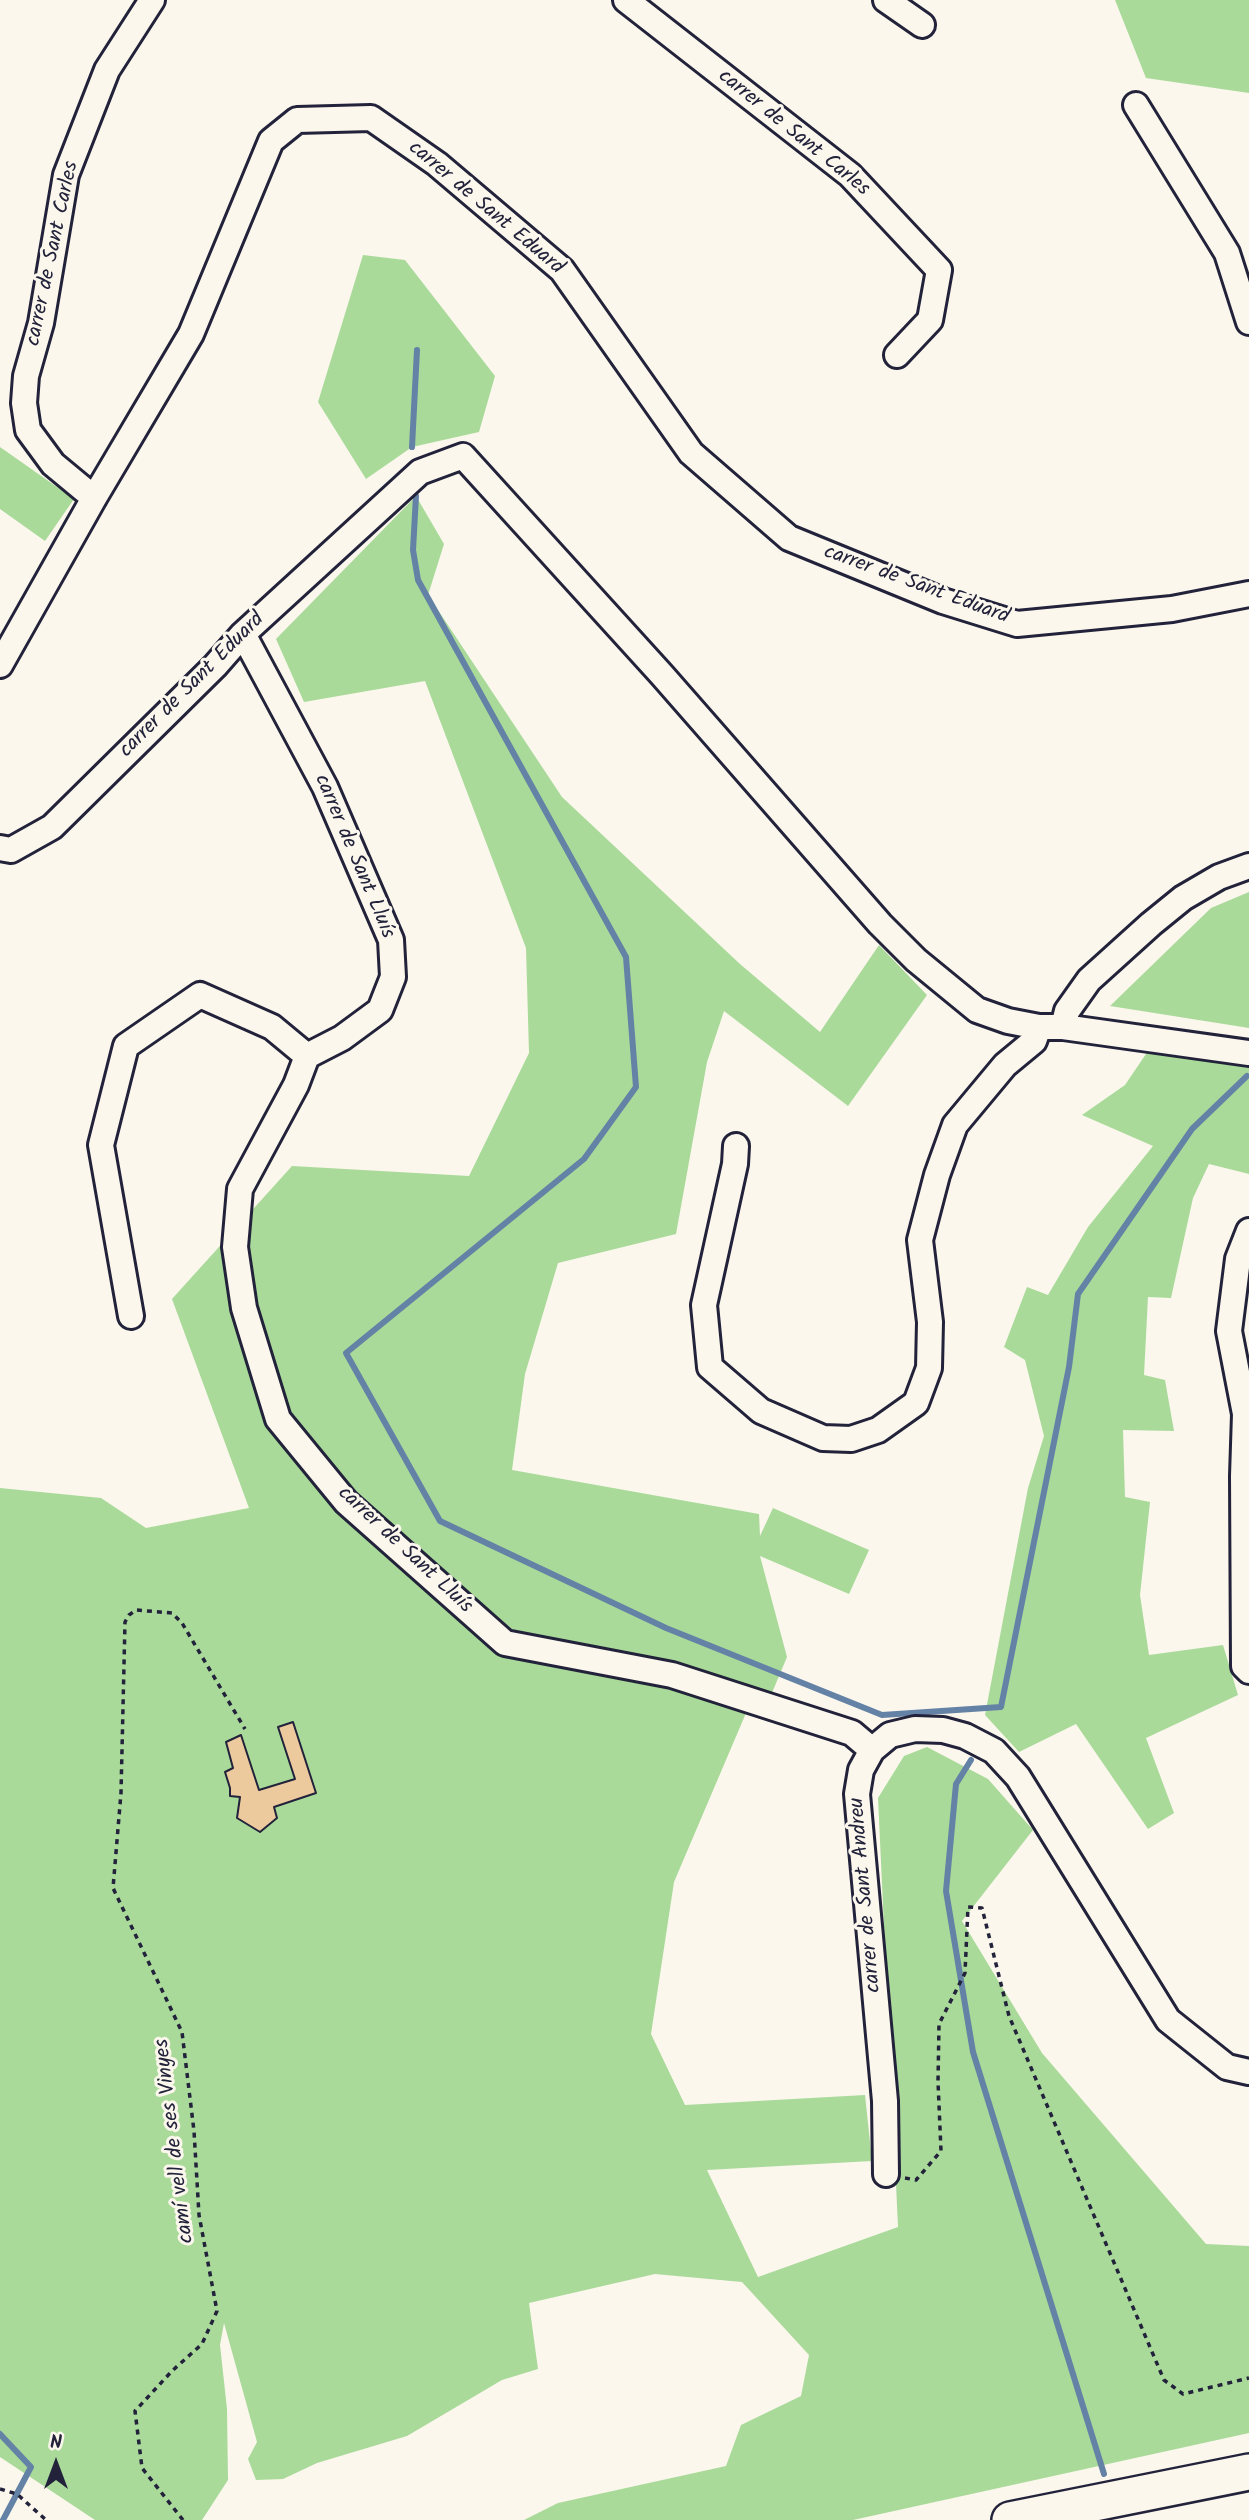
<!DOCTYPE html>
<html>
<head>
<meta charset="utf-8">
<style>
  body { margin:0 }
  #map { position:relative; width:1249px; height:2520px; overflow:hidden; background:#fbf7ec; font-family:Kalam,sans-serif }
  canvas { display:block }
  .north { position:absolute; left:21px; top:2429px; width:70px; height:70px; -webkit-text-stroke:5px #fbf7ec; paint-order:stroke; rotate:0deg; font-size:19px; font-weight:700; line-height:28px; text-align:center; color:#22223b }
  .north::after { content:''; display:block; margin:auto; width:24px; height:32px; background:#22223b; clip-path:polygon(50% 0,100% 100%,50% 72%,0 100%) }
</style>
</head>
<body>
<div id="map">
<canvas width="1249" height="2520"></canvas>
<div class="north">N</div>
</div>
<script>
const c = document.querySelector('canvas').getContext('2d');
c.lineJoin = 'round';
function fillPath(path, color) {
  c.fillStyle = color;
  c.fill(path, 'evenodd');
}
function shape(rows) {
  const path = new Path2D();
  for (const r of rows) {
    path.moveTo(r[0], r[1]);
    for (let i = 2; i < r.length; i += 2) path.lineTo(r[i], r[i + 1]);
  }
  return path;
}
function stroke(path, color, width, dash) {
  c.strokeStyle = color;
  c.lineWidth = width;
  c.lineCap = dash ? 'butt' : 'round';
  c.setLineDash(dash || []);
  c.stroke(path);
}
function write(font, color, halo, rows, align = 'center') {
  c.font = font + ' Kalam,sans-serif';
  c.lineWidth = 6;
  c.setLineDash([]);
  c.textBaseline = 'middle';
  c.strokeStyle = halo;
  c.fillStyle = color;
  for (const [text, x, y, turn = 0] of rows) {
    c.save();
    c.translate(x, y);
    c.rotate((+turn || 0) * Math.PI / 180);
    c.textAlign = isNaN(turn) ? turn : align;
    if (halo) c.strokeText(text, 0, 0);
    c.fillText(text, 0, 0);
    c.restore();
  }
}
fillPath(shape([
  [1115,0,1249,0,1249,93,1146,78],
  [363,255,405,260,495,376,479,432,412,447,366,479,318,402],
  [0,447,74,499,45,541,0,509],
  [416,496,444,544,428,595,562,797,740,964,820,1032,879,945,927,995,848,1106,724,1011,707,1062,676,1234,558,1263,525,1374,512,1470,759,1514,760,1536,773,1508,869,1550,849,1594,760,1556,787,1657,761,1719,746,1713,674,1882,651,2034,685,2105,865,2095,872,2161,707,2170,758,2277,898,2227,878,1798,904,1756,927,1747,988,1779,1033,1830,962,1921,1042,2053,1206,2244,1249,2246,1249,2433,853,2520,524,2520,558,2503,726,2466,741,2425,801,2396,809,2355,742,2282,655,2274,529,2303,538,2369,502,2380,407,2436,317,2463,283,2479,256,2480,248,2459,257,2442,224,2323,220,2345,227,2409,228,2480,202,2520,95,2520,0,2457,0,1488,101,1498,146,1528,249,1508,172,1299,292,1166,469,1176,529,1053,526,948,425,681,304,702,276,639],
  [1249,892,1249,1028,1110,1006,1211,908],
  [1150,1048,1249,1066,1249,1174,1209,1164,1193,1198,1171,1298,1148,1297,1144,1375,1165,1380,1174,1431,1123,1430,1125,1497,1150,1502,1140,1595,1149,1655,1223,1645,1238,1695,1146,1738,1174,1813,1148,1829,1076,1724,1019,1752,985,1715,1028,1488,1044,1436,1025,1360,1004,1347,1027,1287,1048,1295,1088,1227,1153,1146,1082,1115,1125,1085]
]), '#a9da9a');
stroke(shape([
  [412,447,417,350],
  [416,496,413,550,418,580,626,957,636,1087,584,1159,346,1353,440,1521,666,1628,882,1715,1001,1707,1069,1367,1078,1294,1192,1129,1247,1076],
  [971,1760,956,1784,946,1891,973,2052,1104,2474],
  [0,2434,31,2467,3,2520]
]), '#6482a5', 6);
const building = shape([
  [293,1722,316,1793,274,1807,277,1818,260,1832,237,1818,240,1797,230,1796,230,1788,225,1772,233,1768,226,1742,241,1735,259,1790,295,1779,278,1727,293,1722]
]);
fillPath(building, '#edca9e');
stroke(building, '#22223b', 2);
const minor = shape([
  [626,0,850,175,939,270,930,320,897,355],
  [886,0,922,25],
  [1136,105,1227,253,1249,322],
  [94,498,53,464,28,430,24,403,26,376,41,323,66,175,107,70,152,0],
  [243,634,325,787,391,940,393,977,380,1010,342,1038,307,1056,296,1085,240,1189,235,1247,244,1308,278,1419,346,1502,505,1643,672,1675,852,1733,872,1750],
  [0,665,94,498,191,334,271,141,297,120,371,118,437,164,562,270,691,453,789,538,943,601,1017,624,1172,609,1249,594],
  [0,848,11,850,52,827,215,666,243,634,420,472,463,456,662,675,880,924,916,960,977,1010,1008,1021,1039,1027,1063,1027,1249,1053],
  [1063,1027,1067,1011,1089,980,1151,924,1183,898,1219,877,1249,866],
  [736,1146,735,1164,704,1305,710,1367,761,1411,823,1438,851,1439,878,1430,916,1403,929,1368,930,1322,920,1240,937,1175,955,1125,1005,1065,1034,1041,1039,1027],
  [1249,1231,1238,1259,1229,1331,1245,1414,1249,1417],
  [131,1316,101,1145,126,1046,200,995,272,1027,307,1056],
  [1245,1414,1243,1476,1244,1666,1249,1671],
  [886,2174,885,2101,857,1794,861,1770,872,1750,890,1735,915,1729,943,1730,965,1736,994,1751,1018,1777,1168,2020,1227,2067,1249,2072]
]);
const highway = shape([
  [1010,2520,1249,2472]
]);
stroke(minor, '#22223b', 30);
stroke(highway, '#22223b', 40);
stroke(shape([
  [905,2178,916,2180,941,2151,938,2082,939,2024,965,1973,968,1907,982,1908,1009,2016,1164,2380,1183,2394,1249,2378],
  [0,2489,17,2494,46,2520],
  [183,2520,142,2468,135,2411,172,2371,202,2344,217,2311,199,2215,194,2131,182,2032,113,1888,121,1793,125,1622,129,1615,136,1610,172,1613,182,1623,245,1729]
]), '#22223b', 3.5, [5, 5]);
stroke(minor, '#fbf7ec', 24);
stroke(highway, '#fbf7ec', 35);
write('21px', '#22223b', '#fbf7ec', [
  ["carrer de Sant Carles",793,134,39],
  ["carrer de Sant Eduard",485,209,40],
  ["carrer de Sant Carles",54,254,-78],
  ["carrer de Sant Eduard",916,586,20],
  ["carrer de Sant Eduard",193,686,-45],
  ["carrer de Sant Lluís",353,857,67],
  ["carrer de Sant Lluís",404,1551,43],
  ["carrer de Sant Andreu",867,1895,-95],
  ["camí vell de ses Vinyes",176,2141,-97]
]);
</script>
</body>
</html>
